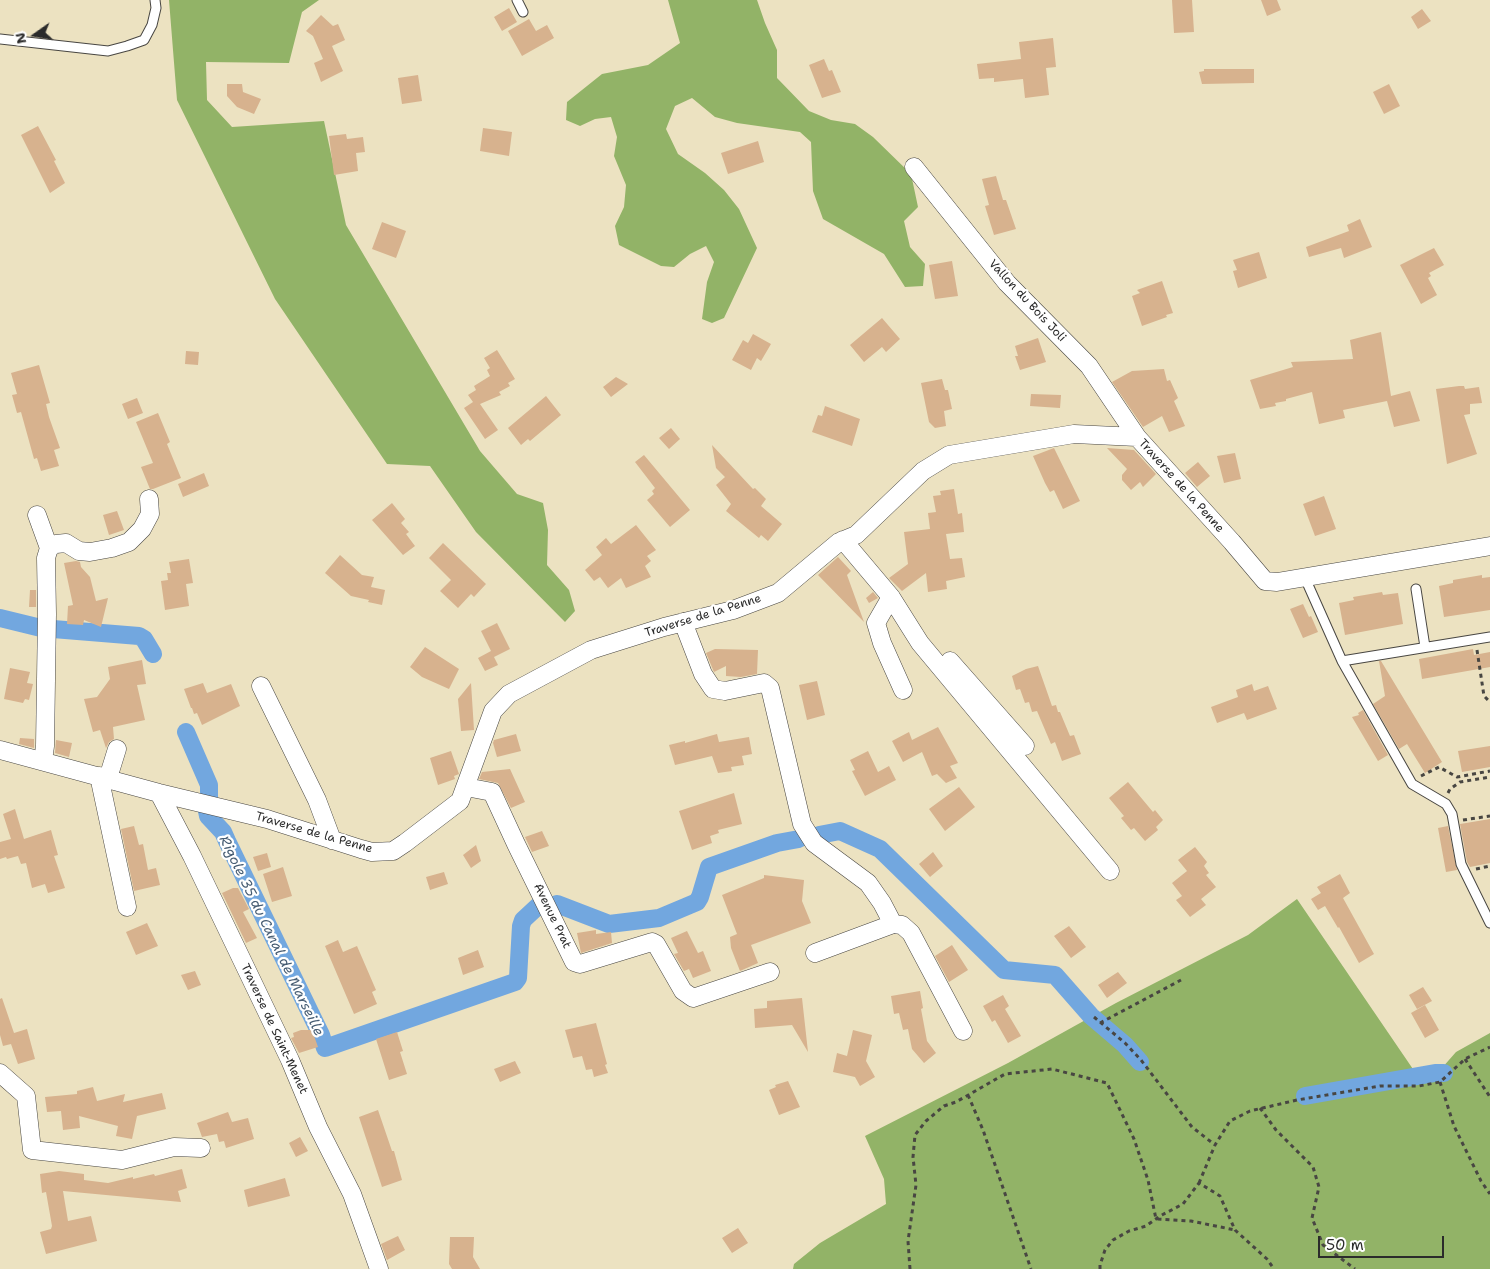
<!DOCTYPE html>
<html>
<head>
<meta charset="utf-8">
<style>
  body { margin:0 }
  #map { position:relative; width:1490px; height:1269px; overflow:hidden; background:#ece2c1; font-family:"Shantell Sans",sans-serif }
  canvas { display:block }
  .north { position:absolute; left:10px; top:10px; width:50px; height:50px; -webkit-text-stroke:4px #fff; paint-order:stroke; rotate:257deg; font-size:14px; font-weight:700; line-height:20px; text-align:center; color:#2b2b2b }
  .north::after { content:''; display:block; margin:auto; width:18px; height:22px; background:#2b2b2b; clip-path:polygon(50% 0,100% 100%,50% 72%,0 100%) }
  .scale { position:absolute; left:1318px; top:1236px; width:126px; height:22px; box-sizing:border-box; border:2px solid #2b2b2b; border-top:0; padding-left:6px; font-size:15px; line-height:18px; white-space:nowrap; color:#2b2b2b; -webkit-text-stroke:4px #fff; paint-order:stroke }
</style>
</head>
<body>
<div id="map">
<canvas width="1490" height="1269"></canvas>
<div class="north">N</div>
<div class="scale">50 m</div>
</div>
<script>
const c = document.querySelector('canvas').getContext('2d');
c.lineJoin = 'round';
function fillPath(path, color) {
  c.fillStyle = color;
  c.fill(path, 'evenodd');
}
function shape(rows) {
  const path = new Path2D();
  for (const r of rows) {
    path.moveTo(r[0], r[1]);
    for (let i = 2; i < r.length; i += 2) path.lineTo(r[i], r[i + 1]);
  }
  return path;
}
function stroke(path, color, width, dash) {
  c.strokeStyle = color;
  c.lineWidth = width;
  c.lineCap = dash ? 'butt' : 'round';
  c.setLineDash(dash || []);
  c.stroke(path);
}
function write(font, color, halo, rows, align = 'center') {
  c.font = font + ' "Shantell Sans",sans-serif';
  c.lineWidth = 4.5;
  c.setLineDash([]);
  c.textBaseline = 'middle';
  c.strokeStyle = halo;
  c.fillStyle = color;
  for (const [text, x, y, turn = 0] of rows) {
    c.save();
    c.translate(x, y);
    c.rotate((+turn || 0) * Math.PI / 180);
    c.textAlign = isNaN(turn) ? turn : align;
    if (halo) c.strokeText(text, 0, 0);
    c.fillText(text, 0, 0);
    c.restore();
  }
}
fillPath(shape([
  [169,0,319,0,302,12,289,63,206,62,207,100,232,127,324,121,346,225,480,451,517,494,543,503,548,530,547,565,569,590,575,611,565,622,476,532,430,466,387,464,275,299,177,100],
  [668,0,757,0,765,23,777,50,777,78,809,111,831,120,855,124,873,137,911,174,918,207,904,221,910,247,925,264,923,286,905,287,884,254,823,219,813,191,811,142,800,132,737,123,715,117,692,98,675,106,666,129,678,154,705,173,724,190,739,209,757,248,724,318,712,323,702,319,707,282,714,262,706,246,690,254,674,267,661,266,619,245,615,226,624,207,626,185,614,156,617,137,611,117,595,119,580,126,566,120,567,102,602,74,648,65,680,43],
  [1297,899,1417,1075,1434,1077,1456,1052,1490,1033,1490,1269,793,1269,794,1264,820,1243,886,1204,884,1179,865,1136,1008,1063,1116,1003,1248,935]
]), '#92b367');
stroke(shape([
  [0,618,41,628],
  [53,629,139,636,144,639,153,654],
  [186,732,209,785,209,800],
  [207,811,208,816,223,832,227,841,321,1035,325,1048,515,982,518,978,521,926,523,920,537,907,540,906],
  [819,835,840,831,880,849,1004,970,1055,975,1091,1016,1125,1045,1140,1062],
  [557,904,609,924,659,918,697,902,700,897,709,867,777,843,799,839],
  [1305,1096,1435,1073,1444,1073]
]), '#72a7df', 18);
fillPath(shape([
  [1172,0,1192,0,1194,32,1174,33],
  [1261,0,1277,0,1281,10,1267,16],
  [509,8,517,22,502,31,494,17],
  [1422,9,1431,21,1418,29,1411,17],
  [321,15,333,26,338,24,345,40,332,46,343,71,321,82,314,63,323,59,313,36,306,31],
  [529,19,536,31,547,25,554,38,522,56,508,31],
  [1053,38,1056,67,1046,68,1049,95,1025,98,1023,79,994,82,994,78,979,79,977,64,1021,59,1019,42],
  [824,59,829,71,832,70,841,92,822,98,809,65],
  [1204,69,1254,69,1254,83,1202,84,1199,72,1204,71],
  [418,75,422,101,402,104,398,78],
  [227,84,242,84,243,92,261,99,254,114,237,107,227,96],
  [1389,84,1400,106,1384,114,1373,92],
  [38,126,56,160,54,161,65,183,50,193,21,135],
  [483,128,512,132,509,156,480,151],
  [346,134,347,139,363,137,365,152,356,153,358,171,334,175,329,136],
  [758,141,764,162,728,174,721,153],
  [996,176,1003,200,1006,200,1016,229,994,235,985,206,989,205,982,179],
  [1360,219,1372,247,1344,258,1341,248,1309,257,1306,247,1349,231,1347,225],
  [382,222,406,231,396,258,372,249],
  [1434,248,1444,265,1429,273,1431,276,1428,278,1437,295,1421,304,1400,265],
  [1259,252,1267,278,1238,288,1233,271,1237,270,1233,260],
  [952,261,958,296,935,299,929,265],
  [1162,281,1173,313,1166,315,1167,317,1142,326,1132,296,1140,293,1137,290],
  [882,318,900,339,886,352,882,347,864,362,850,345],
  [1381,332,1391,396,1410,391,1420,421,1394,427,1387,401,1343,410,1345,418,1319,424,1312,392,1286,399,1286,401,1275,403,1276,406,1260,409,1250,380,1293,367,1291,362,1353,359,1350,340],
  [753,334,771,344,761,361,757,358,751,370,732,360,743,340,748,343],
  [1038,338,1046,362,1020,370,1015,356,1018,356,1015,346],
  [497,350,515,379,508,383,510,386,499,392,501,395,480,404,498,430,485,439,464,408,473,402,468,395,476,390,474,386,490,376,487,370,490,368,484,358],
  [186,351,199,352,198,365,185,364],
  [39,365,50,403,46,404,49,417,60,448,54,450,59,466,41,471,37,458,34,459,21,412,17,413,12,395,17,394,11,373],
  [1164,369,1167,381,1170,380,1178,398,1174,401,1185,426,1169,432,1162,416,1143,427,1112,382,1132,371],
  [616,377,628,384,611,397,603,387],
  [942,379,945,390,948,390,952,409,944,411,946,426,935,428,929,422,921,383],
  [1459,386,1464,386,1465,389,1479,387,1482,403,1470,404,1470,414,1464,415,1477,454,1447,464,1436,389],
  [1031,394,1061,395,1060,408,1030,406],
  [546,396,561,415,530,441,528,439,521,445,508,428],
  [137,398,143,413,128,419,122,404],
  [825,406,860,419,852,446,812,432,818,415,822,416],
  [158,413,170,442,167,444,181,478,153,489,150,489,141,467,153,463,136,422],
  [671,428,680,439,669,449,659,438],
  [712,445,753,489,755,488,766,499,761,506,782,524,768,541,761,535,759,538,726,511,731,504,716,485,725,477,716,468],
  [1054,448,1080,501,1063,509,1054,490,1050,492,1045,483,1033,456],
  [1107,448,1134,450,1156,474,1143,487,1140,482,1131,490,1122,480,1122,475,1127,469],
  [1235,453,1241,479,1224,483,1217,456],
  [644,455,690,510,670,527,647,500,654,494,652,491,655,488,635,462],
  [1198,462,1210,476,1197,487,1185,473],
  [204,473,209,486,183,497,178,484],
  [954,489,958,514,962,513,964,532,946,534,950,559,962,558,965,577,946,581,947,589,928,592,926,573,902,591,889,578,908,564,904,532,930,529,928,513,936,512,933,496,941,495,940,491],
  [1324,496,1336,529,1315,536,1303,504],
  [392,503,405,519,401,523,409,532,406,534,415,546,403,555,372,520],
  [117,511,124,530,109,535,103,515],
  [636,525,656,550,647,556,651,561,645,566,651,577,626,588,621,578,608,588,600,577,594,581,585,570,602,555,596,547,606,538,611,544],
  [443,543,486,584,474,597,471,594,458,608,440,591,451,580,429,558],
  [340,555,362,575,374,577,371,587,385,590,382,605,368,602,369,600,351,596,325,573],
  [838,557,851,571,847,575,864,622,818,575],
  [189,559,193,583,186,584,189,606,165,610,161,581,168,580,167,573,171,573,169,562],
  [76,561,80,562,81,567,90,577,96,601,108,598,101,627,84,620,83,625,67,624,68,606,73,605,64,563],
  [1482,575,1482,578,1490,577,1490,610,1444,617,1439,586,1453,583,1453,580],
  [30,590,36,590,36,607,29,607],
  [873,592,878,598,869,603,866,598],
  [1382,592,1383,595,1398,593,1403,624,1345,635,1339,603,1354,600,1353,597],
  [1303,604,1309,617,1311,616,1318,632,1303,638,1290,609],
  [497,623,510,649,494,657,498,665,485,671,478,658,491,651,481,631],
  [425,647,459,669,449,689,422,677,410,667],
  [715,649,758,650,757,674,741,677,726,676,726,666,714,672,706,653],
  [1473,649,1474,655,1490,652,1490,667,1422,679,1419,659],
  [142,660,146,684,137,685,145,720,113,727,114,739,109,742,106,748,100,730,93,732,84,699,97,697,110,679,108,667],
  [1379,661,1381,661,1442,762,1425,773,1407,744,1399,749,1373,704,1385,696],
  [1038,666,1052,706,1056,705,1058,712,1060,712,1070,736,1074,735,1081,754,1062,761,1055,742,1051,744,1037,711,1032,712,1029,702,1025,703,1020,689,1016,690,1012,676,1026,669],
  [10,668,30,672,27,683,33,684,29,700,25,699,23,703,4,699],
  [817,681,825,715,807,720,799,685],
  [203,683,207,693,231,684,240,706,202,725,197,713,194,714,192,708,191,708,184,689],
  [471,683,474,730,461,731,458,699],
  [1252,684,1254,691,1268,686,1277,709,1247,720,1244,713,1217,723,1211,707,1238,697,1236,690],
  [1363,710,1388,755,1378,761,1352,717,1359,715,1358,713],
  [938,727,958,763,950,766,957,778,946,783,937,774,932,776,922,752,903,762,892,741,909,732,912,740],
  [516,734,521,751,497,757,493,743,494,740],
  [717,734,719,742,749,737,752,754,742,756,744,765,731,767,732,771,718,773,712,756,675,765,669,745,685,741,685,743],
  [20,738,34,739,34,748,19,744],
  [56,740,72,743,69,757,55,753],
  [1490,746,1490,767,1462,772,1458,751],
  [451,751,459,774,454,776,455,779,438,785,430,758],
  [868,751,878,772,889,766,896,780,865,796,852,771,855,770,850,760],
  [510,769,525,802,511,808,498,783,479,779,482,772],
  [1128,782,1153,812,1155,810,1163,820,1156,827,1158,830,1145,841,1134,828,1131,830,1121,818,1124,816,1109,798],
  [959,787,975,807,945,831,929,809],
  [734,793,742,824,718,830,719,833,710,836,712,843,692,850,679,811],
  [15,809,24,839,51,830,58,855,54,856,65,888,48,893,45,884,32,888,26,863,21,864,18,856,7,859,6,857,0,859,0,842,11,839,3,814],
  [1490,819,1490,863,1470,867,1467,862,1460,824],
  [134,826,139,845,143,844,148,870,156,868,160,885,134,891,121,829],
  [1448,826,1457,870,1446,872,1438,828],
  [542,831,549,846,532,852,525,837],
  [476,845,481,861,471,868,463,855],
  [1195,847,1207,862,1204,866,1209,873,1206,875,1216,887,1201,899,1206,905,1190,917,1176,900,1182,896,1172,883,1187,871,1178,860],
  [933,852,943,866,930,877,919,864],
  [267,853,271,867,258,871,253,857],
  [283,867,292,896,272,902,263,874],
  [444,872,448,884,430,890,426,877],
  [1340,874,1350,893,1343,898,1374,954,1359,963,1339,927,1338,928,1325,906,1318,910,1311,899,1321,893,1317,887],
  [764,875,804,880,802,901,811,923,751,945,758,963,740,971,731,948,730,937,737,934,722,895,764,878],
  [233,888,238,888,249,909,243,912,257,938,246,943,222,893],
  [147,923,158,946,136,955,126,932],
  [1069,926,1086,947,1071,958,1054,936],
  [596,930,596,934,611,932,612,943,581,953,577,933],
  [687,931,698,953,703,951,711,971,693,978,689,969,684,971,674,954,678,953,671,938],
  [338,940,343,952,357,946,376,990,372,992,377,1004,354,1014,325,946],
  [952,945,968,970,949,982,935,956],
  [478,950,484,967,463,975,458,958],
  [195,971,201,985,188,990,181,975],
  [1118,972,1127,983,1107,998,1098,985],
  [1423,987,1432,1001,1417,1009,1409,995],
  [920,991,923,1008,921,1009,927,1041,936,1053,924,1063,912,1049,908,1029,903,1030,899,1013,894,1014,891,996],
  [1003,995,1009,1006,1005,1009,1021,1036,1008,1043,995,1020,992,1022,983,1006],
  [2,998,14,1033,27,1029,35,1059,18,1064,11,1044,3,1046,0,1035,0,999],
  [802,998,808,1052,792,1025,755,1028,754,1009,767,1008,767,1001],
  [1425,1005,1439,1030,1425,1038,1411,1013],
  [596,1023,607,1064,605,1065,608,1073,594,1077,592,1069,586,1070,582,1056,573,1058,565,1030],
  [301,1030,312,1030,318,1047,299,1053,291,1038,294,1037,293,1033],
  [853,1030,872,1035,866,1061,875,1077,860,1086,855,1077,833,1072,837,1053,847,1056],
  [397,1032,403,1051,400,1052,407,1074,389,1080,376,1039],
  [515,1061,521,1073,500,1082,494,1069],
  [788,1081,800,1107,779,1115,769,1090,776,1087,775,1085],
  [93,1087,97,1101,125,1094,123,1102,162,1093,166,1109,137,1116,132,1139,116,1136,118,1126,79,1116,80,1128,63,1130,61,1111,47,1112,45,1097,77,1094,77,1091],
  [378,1110,392,1151,394,1151,402,1180,382,1187,359,1117],
  [228,1112,232,1122,248,1118,254,1139,226,1148,224,1141,219,1142,217,1134,202,1137,197,1123],
  [300,1137,308,1151,296,1157,289,1143],
  [182,1169,187,1188,178,1191,181,1202,63,1191,68,1221,91,1216,97,1241,46,1254,40,1232,51,1229,52,1226,46,1192,42,1193,40,1174,59,1171,84,1174,84,1180,108,1183,133,1177,133,1179,154,1174,155,1176],
  [285,1178,290,1196,248,1207,244,1190],
  [738,1228,748,1243,732,1253,722,1238],
  [398,1236,405,1250,387,1260,381,1244],
  [450,1237,474,1237,473,1257,480,1269,452,1269,449,1264]
]), '#d7b28e');
const service = shape([
  [517,0,523,12],
  [0,39,108,51,127,46,144,40,152,25,156,8,155,0],
  [1305,578,1342,661,1412,784,1446,804,1452,814,1461,864,1490,923],
  [1416,589,1425,647],
  [1342,661,1490,637]
]);
const minor = shape([
  [914,167,1007,283,1089,366,1137,437],
  [37,515,49,548],
  [843,540,891,597,920,643,1110,871],
  [891,597,876,623,882,643,903,690],
  [683,622,703,674,713,689,725,691,764,683,770,688,802,824,814,843,868,883,882,903,893,924],
  [950,661,1025,746],
  [261,686,317,800,332,840],
  [0,750,159,793,267,819,361,849,372,852,393,851,405,843,460,801,493,711,509,694,591,650,664,627,733,610,778,593,839,542,856,535,923,471,949,455,1074,434,1137,437,1232,542,1265,581,1277,582,1490,546],
  [43,761,45,746,47,614,46,558,49,548,56,544,66,543,79,551,90,552,112,548,129,542,142,529,150,514,149,499],
  [99,776,127,907],
  [108,778,117,749],
  [466,787,492,792,516,844,574,962,580,964,652,942,656,944,683,991,693,998,770,972],
  [159,793,192,856,290,1060,318,1127,352,1194,379,1269],
  [815,953,893,924,902,925,911,933,963,1031],
  [0,1073,26,1096,32,1150,122,1160,174,1147,201,1148]
]);
stroke(service, '#484642', 11);
stroke(minor, '#484642', 19);
stroke(shape([
  [1477,650,1484,696,1490,702],
  [1421,776,1439,767,1457,777,1490,771],
  [1448,793,1450,789,1460,782,1490,777],
  [1463,820,1490,816],
  [1476,869,1490,866],
  [1094,1017,1125,1043,1141,1060,1192,1127,1215,1145],
  [1100,1023,1181,980],
  [1465,1059,1490,1097],
  [1440,1082,1454,1126,1481,1181,1490,1194],
  [968,1095,983,1130,1031,1269],
  [1260,1108,1276,1130,1313,1167,1319,1187,1312,1218,1323,1245,1355,1269],
  [1199,1183,1215,1145,1230,1121,1250,1111,1297,1100,1380,1086,1419,1086,1440,1082,1465,1059,1490,1047],
  [910,1269,908,1241,916,1185,913,1157,915,1135,926,1121,944,1106,956,1102,1005,1074,1052,1069,1107,1083,1134,1139,1148,1180,1156,1219,1191,1221,1235,1230],
  [1100,1269,1100,1265,1105,1250,1113,1240,1129,1231,1146,1226,1160,1216,1183,1204,1199,1183,1220,1196,1235,1230,1267,1259,1274,1269]
]), '#484642', 3, [4, 4]);
stroke(service, '#fff', 9);
stroke(minor, '#fff', 18);
write('12px', '#2b2b2b', '#fff', [
  ["Vallon du Bois Joli",1027,301,47],
  ["Traverse de la Penne",1181,486,48],
  ["Traverse de la Penne",703,616,-17],
  ["Traverse de la Penne",314,833,16],
  ["Avenue Prat",552,916,64],
  ["Traverse de Saint-Menet",274,1029,65]
]);
write('italic 14px', '#475d73', '#fff', [
  ["Rigole 35 du Canal de Marseille",271,936,64]
]);
</script>
</body>
</html>
